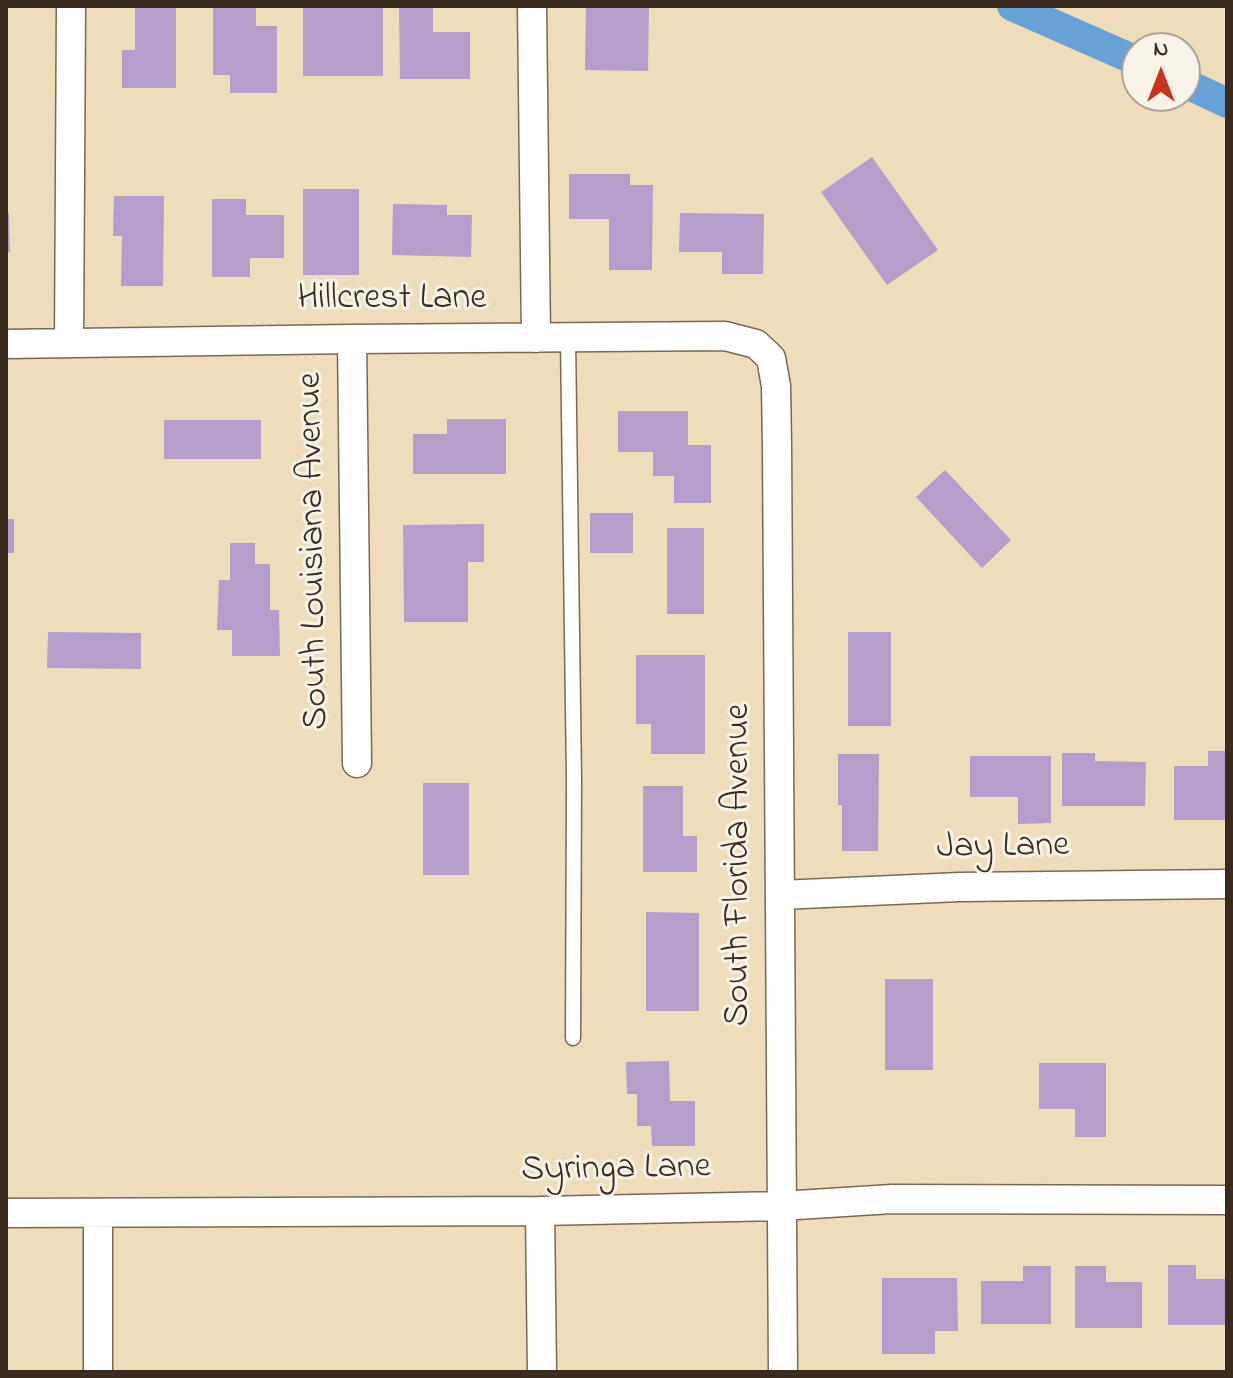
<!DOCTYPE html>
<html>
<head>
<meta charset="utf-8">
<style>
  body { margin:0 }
  #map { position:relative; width:1233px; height:1378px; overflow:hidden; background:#efdcba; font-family:"Indie Flower",sans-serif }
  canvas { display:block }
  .frame { position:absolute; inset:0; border:8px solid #3b2a1e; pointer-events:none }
  .north { position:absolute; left:1121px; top:32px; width:80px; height:80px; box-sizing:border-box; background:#f7f3e8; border:2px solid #aca397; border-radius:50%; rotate:0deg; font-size:22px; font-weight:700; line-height:32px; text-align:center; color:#3b2a1e }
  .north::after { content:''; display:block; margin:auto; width:28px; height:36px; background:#c8321e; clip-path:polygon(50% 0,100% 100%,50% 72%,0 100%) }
</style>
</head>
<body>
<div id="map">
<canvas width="1233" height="1378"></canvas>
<div class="frame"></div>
<div class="north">N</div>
</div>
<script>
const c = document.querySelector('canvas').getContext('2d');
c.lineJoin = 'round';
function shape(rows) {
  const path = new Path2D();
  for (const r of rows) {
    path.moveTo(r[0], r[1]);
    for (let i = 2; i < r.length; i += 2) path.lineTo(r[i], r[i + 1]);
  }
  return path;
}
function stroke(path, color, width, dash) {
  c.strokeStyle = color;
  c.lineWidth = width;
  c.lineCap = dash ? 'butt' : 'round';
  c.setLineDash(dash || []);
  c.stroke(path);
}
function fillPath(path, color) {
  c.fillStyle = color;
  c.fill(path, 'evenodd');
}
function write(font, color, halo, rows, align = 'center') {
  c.font = font + ' "Indie Flower",sans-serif';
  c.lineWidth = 6;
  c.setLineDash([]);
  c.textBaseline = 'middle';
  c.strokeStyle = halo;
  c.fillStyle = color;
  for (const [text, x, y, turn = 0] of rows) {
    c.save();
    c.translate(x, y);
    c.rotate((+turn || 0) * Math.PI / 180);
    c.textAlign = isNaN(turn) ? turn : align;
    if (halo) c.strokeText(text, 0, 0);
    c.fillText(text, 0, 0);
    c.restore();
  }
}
stroke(shape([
  [1012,6,1137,61],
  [1185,83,1227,103]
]), '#67a2d7', 30);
fillPath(shape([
  [135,6,176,6,176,88,122,88,122,50,135,50],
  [213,6,256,6,256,26,277,26,277,93,230,93,230,75,213,75],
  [303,6,383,6,383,76,303,76],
  [399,6,433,6,433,32,470,32,470,79,400,79],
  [586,6,649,6,648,71,585,70],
  [872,157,938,250,887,285,821,192],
  [569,174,630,174,630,185,653,185,652,270,609,270,609,219,569,219],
  [303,189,359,189,359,275,303,275],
  [114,196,164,196,163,286,121,286,122,236,113,236],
  [212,199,246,199,246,215,284,215,284,258,250,258,250,277,212,277],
  [393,204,447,205,447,215,472,215,471,257,392,255],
  [6,213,9,213,10,252,6,253],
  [680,213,764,214,763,274,722,274,722,252,679,252],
  [618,411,688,411,688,445,711,445,711,503,674,503,674,476,653,476,653,452,618,452],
  [447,419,506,419,506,474,413,474,413,434,447,434],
  [164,420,261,420,261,459,164,459],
  [945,470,1011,540,982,568,916,497],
  [590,513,633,513,633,553,590,553],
  [6,519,14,519,14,553,6,553],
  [484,524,484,562,468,562,468,622,404,622,403,525],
  [667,528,704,528,704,614,667,614],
  [230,543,255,543,255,564,270,564,270,610,279,610,280,656,232,656,232,630,217,630,219,580,230,580],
  [48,632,141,633,141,669,47,668],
  [848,632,891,632,891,726,848,726],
  [636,655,705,655,705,754,651,754,651,724,636,724],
  [1208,751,1227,751,1227,820,1174,820,1174,766,1208,766],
  [1062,753,1095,753,1095,761,1146,762,1145,806,1062,806],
  [838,754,879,754,878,851,842,851,842,805,838,805],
  [970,756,1051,756,1051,823,1018,824,1018,797,970,797],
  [423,783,469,783,469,875,423,875],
  [643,786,683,786,683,836,697,836,697,872,643,872],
  [646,912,699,913,699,1011,646,1011],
  [885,979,933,979,933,1070,885,1070],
  [669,1061,670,1101,695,1101,695,1146,652,1146,651,1126,637,1126,637,1094,627,1094,626,1062],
  [1039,1063,1106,1063,1106,1137,1075,1137,1075,1109,1039,1109],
  [1168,1265,1196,1265,1196,1279,1227,1279,1227,1325,1168,1325],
  [1023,1266,1051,1266,1051,1324,981,1324,981,1281,1023,1281],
  [1075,1266,1106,1266,1106,1282,1142,1282,1142,1328,1075,1328],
  [882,1278,957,1278,958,1331,935,1331,935,1354,882,1354]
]), '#b79dcb');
const service = shape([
  [568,338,574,780,573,1038]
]);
const minor = shape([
  [532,6,536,338],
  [352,339,357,763],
  [69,343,71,6],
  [6,344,352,339,725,336,756,344,771,358,776,386,777,446,783,1372],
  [780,895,960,887,1227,884],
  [540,1211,542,1372],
  [6,1213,540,1211,781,1206,892,1199,1227,1200],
  [98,1214,98,1372]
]);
stroke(service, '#7a6855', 17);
stroke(minor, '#7a6855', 31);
stroke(service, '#fff', 14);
stroke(minor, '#fff', 28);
write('36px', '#3b2a1e', '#f7f3e8', [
  ["Hillcrest Lane",392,301],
  ["South Louisiana Avenue",316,551,-91],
  ["Jay Lane",1003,849,-1],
  ["South Florida Avenue",741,865,-90],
  ["Syringa Lane",616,1171,-1]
]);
</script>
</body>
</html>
